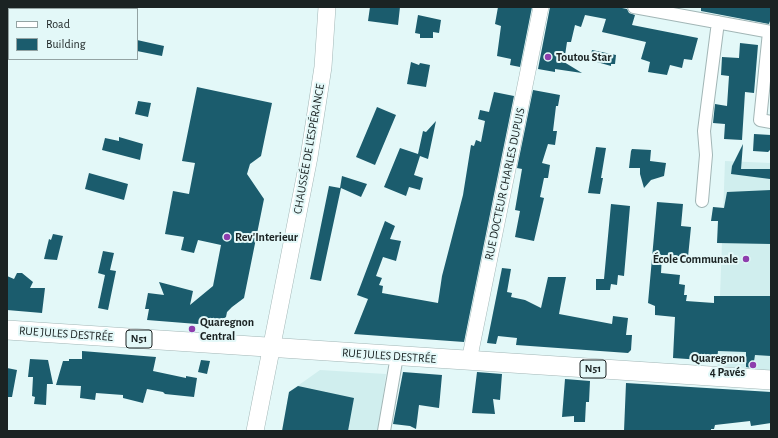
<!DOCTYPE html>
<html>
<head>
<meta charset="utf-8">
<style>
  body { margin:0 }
  #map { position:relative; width:778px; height:438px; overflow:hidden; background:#e3f8f8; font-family:"Alegreya Sans",sans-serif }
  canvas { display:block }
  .frame { position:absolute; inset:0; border:8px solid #1b2323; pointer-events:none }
  .legend { position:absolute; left:8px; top:8px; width:130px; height:52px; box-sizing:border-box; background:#e3f8f8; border:1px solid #93a3a3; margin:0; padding:5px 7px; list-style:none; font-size:12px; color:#1b2323 }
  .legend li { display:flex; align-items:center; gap:8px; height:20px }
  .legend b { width:20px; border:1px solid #93a3a3 }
</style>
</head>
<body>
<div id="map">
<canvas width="778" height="438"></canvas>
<div class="frame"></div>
<ul class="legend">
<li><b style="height:5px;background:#fff"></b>Road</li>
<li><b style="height:11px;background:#1b5c6d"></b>Building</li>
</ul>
</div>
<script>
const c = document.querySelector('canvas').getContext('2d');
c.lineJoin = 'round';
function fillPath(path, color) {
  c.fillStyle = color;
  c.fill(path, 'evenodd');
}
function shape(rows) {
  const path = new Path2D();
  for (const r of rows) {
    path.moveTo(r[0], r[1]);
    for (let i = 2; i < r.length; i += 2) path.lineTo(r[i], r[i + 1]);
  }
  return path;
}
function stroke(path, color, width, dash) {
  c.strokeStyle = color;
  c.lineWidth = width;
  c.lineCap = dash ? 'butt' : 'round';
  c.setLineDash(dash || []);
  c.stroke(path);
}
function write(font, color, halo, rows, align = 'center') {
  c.font = font + ' "Alegreya Sans",sans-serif';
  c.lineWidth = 4;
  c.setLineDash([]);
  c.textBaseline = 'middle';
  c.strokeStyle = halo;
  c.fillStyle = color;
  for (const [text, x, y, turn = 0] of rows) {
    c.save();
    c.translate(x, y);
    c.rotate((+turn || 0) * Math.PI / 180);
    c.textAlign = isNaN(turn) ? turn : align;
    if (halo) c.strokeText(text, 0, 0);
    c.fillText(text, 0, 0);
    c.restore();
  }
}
fillPath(shape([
  [725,161,771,163,771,380,717,377],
  [320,370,386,374,378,431,282,431,289,392]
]), '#d0eeee');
fillPath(shape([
  [370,7,400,7,398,25,368,21],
  [498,7,532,7,520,67,510,65,511,59,497,56,501,26,495,24],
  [550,7,617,7,627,9,629,13,635,15,632,25,698,38,692,60,684,59,682,68,670,65,667,75,648,72,650,62,641,59,646,42,602,32,606,19,585,15,581,27,575,25,571,42,567,42,564,62,582,73,555,69,555,72,538,69],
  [701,7,771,7,771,18,769,24,701,11],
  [418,15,441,20,439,33,433,32,433,38,420,38,420,34,415,33],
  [137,40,164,46,162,56,137,51],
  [740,43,758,45,754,93,745,92,742,140,724,139,725,124,713,123,715,104,727,106,729,76,721,75,722,57,739,58],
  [592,50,616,55,615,64,611,64,611,66,590,60],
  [411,62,419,65,420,63,430,65,426,87,407,84],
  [197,87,272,103,261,156,250,164,247,174,264,199,244,298,232,307,227,312,226,317,221,320,216,319,212,322,207,321,203,323,197,324,147,320,149,309,145,309,148,293,164,295,159,282,193,291,190,305,213,286,221,245,198,240,194,253,181,250,184,237,165,234,173,191,189,194,195,163,182,161],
  [533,90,560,95,558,106,556,106,553,131,557,131,555,145,548,144,542,163,550,165,548,178,544,178,540,197,544,198,534,241,515,237,520,211,515,210,522,169,517,168],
  [494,92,514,96,464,342,354,334,368,299,357,295,385,221,395,226,390,239,401,241,396,261,383,257,376,276,382,278,379,285,383,286,382,293,438,303,442,276,463,195,471,145,474,146,476,140,481,142,485,121,478,119,480,110,489,112],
  [138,101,151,103,148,117,135,114],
  [377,107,396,115,375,165,356,157],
  [436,121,428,159,420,156,414,175,423,178,420,190,409,187,406,196,384,187,400,148,418,154,423,131,426,132],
  [754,134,771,135,771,149,768,152,753,151],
  [119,137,143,144,140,160,102,150,105,138,119,141],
  [743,144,741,169,770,169,770,179,731,174,732,166],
  [596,147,606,148,601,178,603,178,600,194,588,193],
  [632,149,651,150,650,161,666,163,664,176,651,180,644,188,640,174,640,168,629,168,631,151],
  [89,173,128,184,124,200,85,189],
  [342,176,367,184,361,197,341,188,321,281,310,279,329,186,340,188],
  [771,190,771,244,717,243,718,221,711,221,713,207,724,208,727,192],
  [657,202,683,204,681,226,691,227,688,257,662,255,661,273,680,275,679,284,685,285,684,295,687,295,686,301,714,303,714,296,771,296,771,356,755,355,753,368,746,367,746,352,718,351,717,361,673,358,675,317,655,315,655,306,648,303],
  [611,204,630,206,624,276,618,275,617,285,611,284,610,290,596,290,596,279,604,279],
  [53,234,63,236,57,260,44,259,49,239,51,240],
  [103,251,114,253,110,270,116,271,108,310,98,308,105,275,98,273],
  [502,268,511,269,507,292,512,293,511,297,525,300,541,308,548,277,566,277,559,314,612,324,613,316,628,318,626,335,632,335,631,350,628,353,516,345,517,338,498,336,496,344,487,343],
  [17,273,22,273,33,282,30,288,45,288,42,313,7,310,7,276,14,279],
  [82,351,156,357,153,371,186,378,186,376,197,378,194,397,165,394,163,392,147,389,143,403,123,398,123,395,96,393,95,400,80,398,81,386,56,385,63,361,69,361,69,359,82,359],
  [30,359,48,360,53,384,47,384,46,405,34,404,35,397,32,396,33,377,28,377],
  [201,360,210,361,207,374,198,372],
  [7,368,17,370,12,397,7,397],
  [403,372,442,375,439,408,419,405,416,429,410,426,393,424],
  [477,372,502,374,500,400,493,399,495,414,472,413],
  [565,379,590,381,589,402,586,402,585,422,574,422,574,416,562,417],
  [626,383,771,392,771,423,751,426,750,421,715,425,714,429,711,429,711,431,624,431],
  [298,386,354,398,348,431,282,431,289,392]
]), '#1b5c6d');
const minor = shape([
  [634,7,771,32],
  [769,32,760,120,771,122],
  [702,201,706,155,704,131,718,22],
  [384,431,397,356]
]);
const tertiary = shape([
  [469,361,541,7]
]);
const secondary = shape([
  [255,431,309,157,323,67,327,7]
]);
const primary = shape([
  [7,330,771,380]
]);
stroke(minor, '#a2b6b6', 14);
stroke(tertiary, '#a2b6b6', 16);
stroke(secondary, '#a2b6b6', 18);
stroke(primary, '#a2b6b6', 20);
stroke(minor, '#fff', 12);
stroke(tertiary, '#fff', 15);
stroke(secondary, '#fff', 17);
stroke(primary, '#fff', 19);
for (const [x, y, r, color] of [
  [548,57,4,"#8e3ead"],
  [227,237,4,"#8e3ead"],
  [746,259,4,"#8e3ead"],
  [192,329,4,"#8e3ead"],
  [753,365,4,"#8e3ead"]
]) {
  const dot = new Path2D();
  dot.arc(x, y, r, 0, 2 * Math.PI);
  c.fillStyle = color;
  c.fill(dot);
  stroke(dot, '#e3f8f8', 1.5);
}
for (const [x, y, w] of [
  [139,339,26],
  [593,369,26]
]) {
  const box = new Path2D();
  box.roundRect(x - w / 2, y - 9, w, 18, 3);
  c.fillStyle = '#e3f8f8';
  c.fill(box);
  stroke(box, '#1b2323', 1);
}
write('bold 11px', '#1b2323', null, [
  ["N51",139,339],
  ["N51",593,369]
]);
write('bold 12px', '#1b2323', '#e3f8f8', [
  ["Toutou Star",556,57],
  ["Rev'Interieur",235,237],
  ["École Communale",738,259,"right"],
  ["Quaregnon",200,322],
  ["Central",200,336],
  ["Quaregnon",745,358,"right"],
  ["4 Pavés",745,372,"right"]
], 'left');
write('12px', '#1b2323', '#e3f8f8', [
  ["CHAUSSÉE DE L'ESPÉRANCE",309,149,-80],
  ["RUE DOCTEUR CHARLES DUPUIS",505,184,-78],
  ["RUE JULES DESTRÉE",66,334,4],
  ["RUE JULES DESTRÉE",389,356,4]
]);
</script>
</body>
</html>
